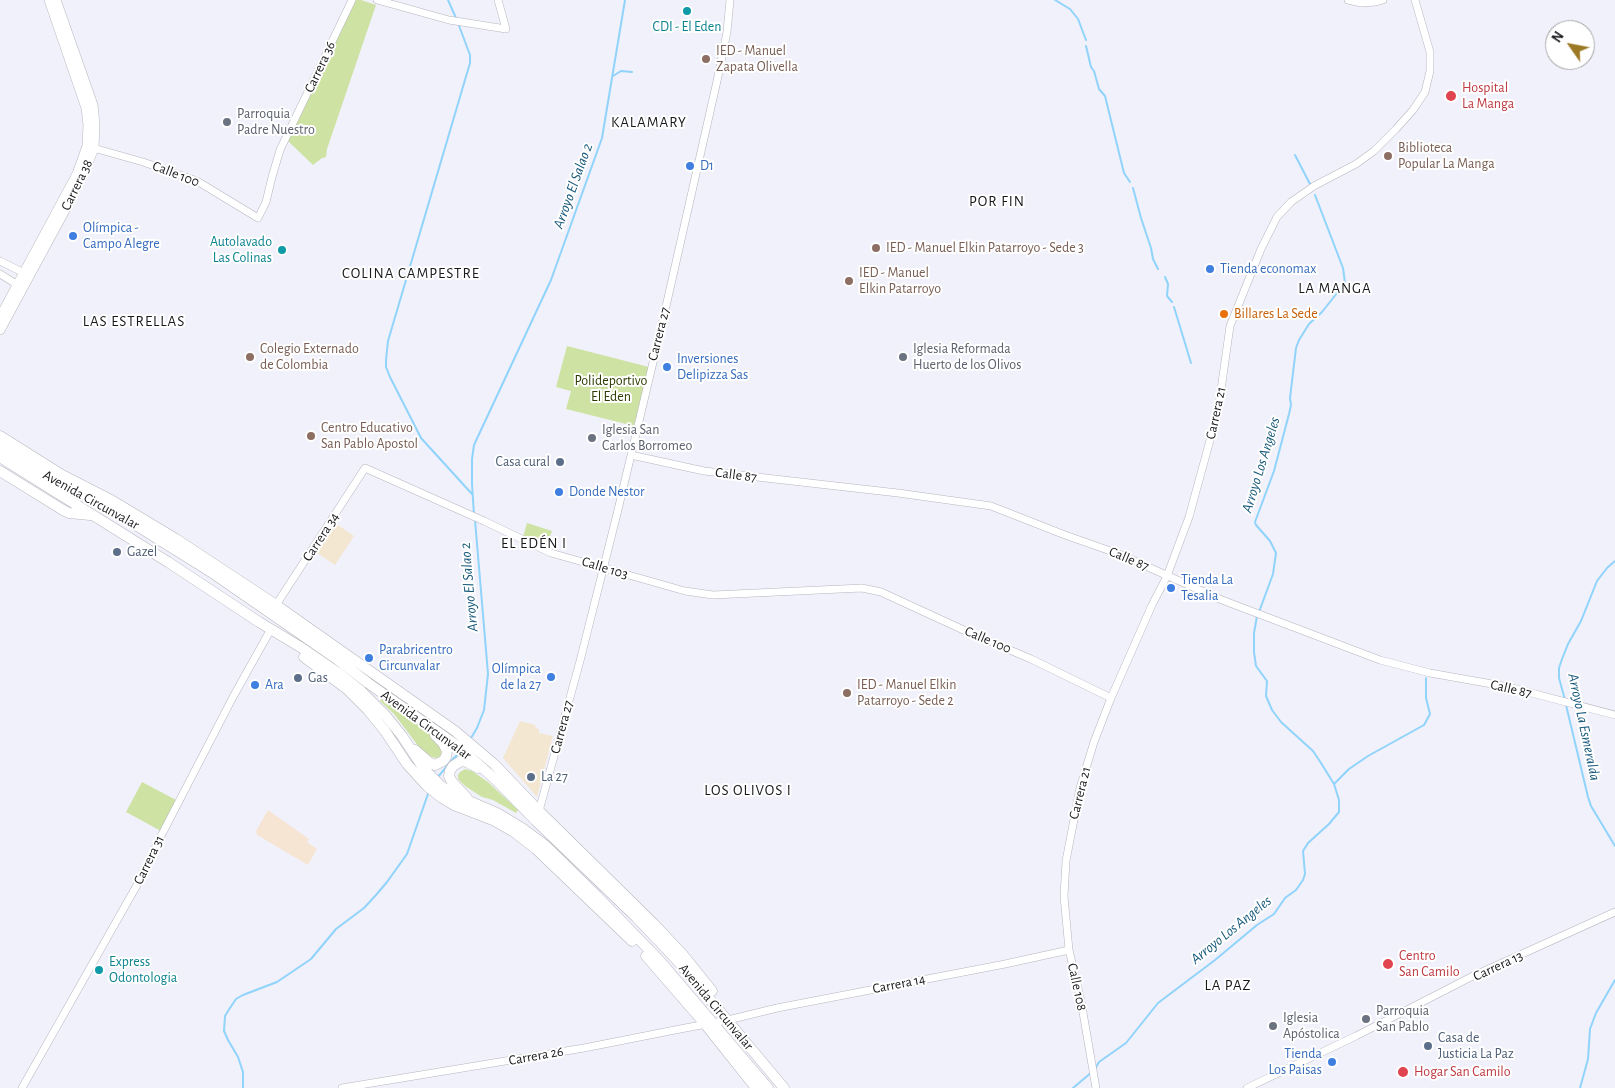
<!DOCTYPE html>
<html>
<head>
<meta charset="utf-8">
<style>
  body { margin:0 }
  #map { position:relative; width:1615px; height:1088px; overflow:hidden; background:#f1f1fb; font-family:"Alegreya Sans",sans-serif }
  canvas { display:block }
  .north { position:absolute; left:1545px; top:20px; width:50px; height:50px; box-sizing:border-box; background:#fff; border:1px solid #a3a3a5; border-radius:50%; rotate:303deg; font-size:14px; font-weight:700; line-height:20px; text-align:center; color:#19191d }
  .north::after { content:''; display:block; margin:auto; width:18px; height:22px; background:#9c7a25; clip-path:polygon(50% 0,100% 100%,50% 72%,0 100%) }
</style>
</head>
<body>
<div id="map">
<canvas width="1615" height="1088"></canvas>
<div class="north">N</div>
</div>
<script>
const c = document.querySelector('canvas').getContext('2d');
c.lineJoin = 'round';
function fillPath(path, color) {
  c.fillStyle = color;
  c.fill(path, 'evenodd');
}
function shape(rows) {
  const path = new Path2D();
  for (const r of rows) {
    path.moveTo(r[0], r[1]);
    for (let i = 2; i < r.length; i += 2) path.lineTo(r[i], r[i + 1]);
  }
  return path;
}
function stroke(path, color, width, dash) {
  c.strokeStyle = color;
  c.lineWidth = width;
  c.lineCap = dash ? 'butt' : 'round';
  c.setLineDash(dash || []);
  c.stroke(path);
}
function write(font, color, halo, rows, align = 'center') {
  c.font = font + ' "Alegreya Sans",sans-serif';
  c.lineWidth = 4;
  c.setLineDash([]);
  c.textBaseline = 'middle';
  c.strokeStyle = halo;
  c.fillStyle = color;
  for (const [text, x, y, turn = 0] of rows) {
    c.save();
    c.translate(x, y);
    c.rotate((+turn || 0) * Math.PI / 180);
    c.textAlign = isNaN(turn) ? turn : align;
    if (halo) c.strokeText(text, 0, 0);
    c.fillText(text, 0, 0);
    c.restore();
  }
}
fillPath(shape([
  [335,523,354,536,335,565,317,553],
  [520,721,535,725,536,728,539,729,539,733,553,736,537,797,503,758]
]), '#f3e7d2');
fillPath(shape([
  [268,810,309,839,307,842,317,849,308,865,257,835,256,831]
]), '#f7e5d4');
fillPath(shape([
  [355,0,361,0,376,5,327,149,326,157,322,158,313,165,288,141],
  [567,346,649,367,634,426,566,409,571,391,556,387],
  [527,523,552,531,547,545,523,537],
  [381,699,429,733,440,747,442,751,441,756,436,758,432,757,419,747,394,714,380,701],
  [465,769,472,771,488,782,518,810,516,813,493,800,482,797,465,786,458,779,458,775,460,772],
  [142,782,176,800,161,831,126,812]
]), '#cee3a3');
stroke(shape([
  [448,0,456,18],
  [1055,0,1070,9,1078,19,1086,40],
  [458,23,470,55,470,63,388,341,386,360,386,367,390,377,421,438,472,494],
  [1086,46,1091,67,1094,71,1099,89,1105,96,1124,173,1130,182],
  [613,76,621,71,632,72],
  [1295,155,1311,186],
  [1133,188,1141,218,1151,248,1153,259,1158,269],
  [1165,277,1168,284,1167,296,1172,302],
  [1174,307,1191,363],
  [474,515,472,484,472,459,474,445,551,280,602,138,625,0],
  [1259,612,1273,574,1276,553,1270,541,1256,525,1255,522,1274,471,1289,414,1291,405,1290,398,1296,348,1299,340,1309,324,1322,312,1345,283,1343,268,1315,195],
  [1565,700,1559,678,1559,668,1562,659,1568,644,1581,621,1597,581,1607,568,1615,561],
  [1566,705,1588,797,1591,806,1615,846],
  [471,738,477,728,484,710,488,674,475,520],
  [451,761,460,752],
  [437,778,448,765],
  [1334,784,1349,769,1368,756,1424,725,1430,714,1426,698,1426,678],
  [1095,1069,1099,1062,1126,1043,1158,1003,1215,960,1257,925,1274,914,1285,898,1296,890,1303,880,1305,874,1303,851,1308,843,1329,824,1339,812,1339,800,1334,784,1321,763,1313,751,1281,722,1272,710,1266,696,1267,681,1256,666,1254,652,1254,633,1257,616],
  [243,1088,243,1072,238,1057,228,1040,224,1031,225,1016,228,1011,236,999,243,995,277,982,311,959,336,929,364,908,376,895,387,882,407,854,429,791],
  [1073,1088,1092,1072],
  [1580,1088,1588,1059,1590,1029,1596,1013,1615,980]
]), '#90d3fb', 2);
const minor = shape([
  [377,0,449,20,506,29,498,0],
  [1348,0,1361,3,1376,2,1383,0],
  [90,147,143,162,197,181,258,218,266,202,272,177,280,150,352,0],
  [0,261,26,274],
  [0,274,21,287],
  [631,455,704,471,898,493,991,506,1065,535,1119,554,1222,600,1380,660,1430,673,1509,687,1615,715],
  [276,605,365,468,484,521,551,553,685,591,713,595,862,588,881,592,970,633,1031,659,1111,698],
  [539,811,580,661,617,514,660,333,717,81,727,32,730,0],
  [22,1088,137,885,160,838,233,697,271,629],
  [342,1088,584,1048,680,1029,728,1020,777,1008,1005,964,1069,950],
  [1096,1088,1081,1001,1069,950,1064,896,1066,861,1080,788,1094,742,1111,698,1152,605,1167,576,1189,517,1218,411,1230,326,1261,249,1277,217,1291,202,1314,186,1356,164,1374,151,1396,129,1413,110,1425,92,1430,71,1430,52,1415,0],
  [1247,1088,1356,1036,1471,977,1615,912]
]);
const major = shape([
  [0,317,77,174,87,146,88,125,86,108,49,0],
  [0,330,65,210,86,168,94,148,95,124,93,105,56,0]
]);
const highway = shape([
  [0,436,62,475,111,500,176,539,276,605,455,731,494,764,539,811,654,924,683,955,712,991],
  [0,446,39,471,107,507,211,572,338,660,368,683,459,747,497,781,536,821,636,917,675,958,784,1088],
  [0,457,168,562,259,622,302,648,337,672,361,691,386,716,402,736,424,769,441,786,453,794,497,813,522,828,546,846,597,896,660,961,768,1088],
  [0,471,63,510,69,513,90,515],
  [304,657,347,689,368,710,385,731,407,764,427,786,442,798,454,805,493,820,514,832,536,849,632,941],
  [415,750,430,763,435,765,443,761,446,757,447,751,443,743,435,735],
  [467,798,452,782,449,776,450,771,453,766,461,761,467,762,478,768],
  [646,956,705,1024,756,1088]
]);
stroke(minor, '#b5b5be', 8);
stroke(major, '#b5b5be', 10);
stroke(highway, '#b5b5be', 11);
stroke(minor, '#fff', 7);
stroke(major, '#fff', 9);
stroke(highway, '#fff', 10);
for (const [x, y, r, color] of [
  [687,11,5,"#0f9aa8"],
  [706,59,5,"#8d6e63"],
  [1451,96,6,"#e0444e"],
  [227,122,5,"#6b7280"],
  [1388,156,5,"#8d6e63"],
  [690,166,5,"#3f7fe0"],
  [73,236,5,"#3f7fe0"],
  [876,248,5,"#8d6e63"],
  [282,250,5,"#0f9aa8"],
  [1210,269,5,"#3f7fe0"],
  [849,281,5,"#8d6e63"],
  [1224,314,5,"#e8710a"],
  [250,357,5,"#8d6e63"],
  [903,357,5,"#6b7280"],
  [667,367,5,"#3f7fe0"],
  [311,436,5,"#8d6e63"],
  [592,438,5,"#6b7280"],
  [560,462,5,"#5c6f8a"],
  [559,492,5,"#3f7fe0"],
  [117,552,5,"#5c6f8a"],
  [1171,588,5,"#3f7fe0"],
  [369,658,5,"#3f7fe0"],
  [551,677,5,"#3f7fe0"],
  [298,678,5,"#5c6f8a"],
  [255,685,5,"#3f7fe0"],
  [847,693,5,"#8d6e63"],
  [531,777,5,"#5c6f8a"],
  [1388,964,6,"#e0444e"],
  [99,970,5,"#0f9aa8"],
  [1366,1019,5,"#6b7280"],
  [1273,1026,5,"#6b7280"],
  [1428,1046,5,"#5c6f8a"],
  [1332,1062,5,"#3f7fe0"],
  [1403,1072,6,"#e0444e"]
]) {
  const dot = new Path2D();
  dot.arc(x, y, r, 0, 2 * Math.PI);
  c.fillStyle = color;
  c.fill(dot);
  stroke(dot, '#fff', 2);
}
write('14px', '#0d838f', '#fff', [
  ["CDI - El Eden",687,27],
  ["Autolavado",272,242,"right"],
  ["Las Colinas",272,258,"right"],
  ["Express",109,962,"left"],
  ["Odontologia",109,978,"left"]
]);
write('14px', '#785e54', '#fff', [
  ["IED - Manuel",716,51],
  ["Zapata Olivella",716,67],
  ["Biblioteca",1398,148],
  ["Popular La Manga",1398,164],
  ["IED - Manuel Elkin Patarroyo - Sede 3",886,248],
  ["IED - Manuel",859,273],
  ["Elkin Patarroyo",859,289],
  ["Colegio Externado",260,349],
  ["de Colombia",260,365],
  ["Centro Educativo",321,428],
  ["San Pablo Apostol",321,444],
  ["IED - Manuel Elkin",857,685],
  ["Patarroyo - Sede 2",857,701]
], 'left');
write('14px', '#19191d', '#fff', [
  ["Carrera 36",320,67,-65],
  ["Calle 100",176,174,21],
  ["Carrera 38",77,185,-64],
  ["Carrera 27",659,334,-76],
  ["Carrera 21",1216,413,-78],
  ["Calle 87",736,475,7],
  ["Avenida Circunvalar",91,500,29],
  ["Carrera 34",321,537,-57],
  ["Calle 87",1129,559,23],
  ["Calle 103",605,568,17],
  ["Calle 100",988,640,23],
  ["Calle 87",1511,689,13],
  ["Avenida Circunvalar",426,725,36],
  ["Carrera 27",562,727,-75],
  ["Carrera 21",1080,793,-76],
  ["Carrera 31",149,860,-64],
  ["Carrera 13",1498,966,-25],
  ["Carrera 14",899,984,-11],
  ["Calle 108",1077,987,78],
  ["Avenida Circunvalar",716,1007,50],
  ["Carrera 26",536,1056,-10]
]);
write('14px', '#be3a42', '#fff', [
  ["Hospital",1462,88],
  ["La Manga",1462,104],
  ["Centro",1399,956],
  ["San Camilo",1399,972],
  ["Hogar San Camilo",1414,1072]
], 'left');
write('14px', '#5b616d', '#fff', [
  ["Parroquia",237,114],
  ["Padre Nuestro",237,130],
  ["Iglesia Reformada",913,349],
  ["Huerto de los Olivos",913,365],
  ["Iglesia San",602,430],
  ["Carlos Borromeo",602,446],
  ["Parroquia",1376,1011],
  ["San Pablo",1376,1027],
  ["Iglesia",1283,1018],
  ["Apóstolica",1283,1034]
], 'left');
write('14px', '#366cbe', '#fff', [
  ["D1",700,166],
  ["Olímpica -",83,228],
  ["Campo Alegre",83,244],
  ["Tienda economax",1220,269],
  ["Inversiones",677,359],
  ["Delipizza Sas",677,375],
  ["Donde Nestor",569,492],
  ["Tienda La",1181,580],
  ["Tesalia",1181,596],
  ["Parabricentro",379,650],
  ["Circunvalar",379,666],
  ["Olímpica",541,669,"right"],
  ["de la 27",541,685,"right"],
  ["Ara",265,685],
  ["Tienda",1322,1054,"right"],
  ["Los Paisas",1322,1070,"right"]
], 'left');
write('14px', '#c56008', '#fff', [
  ["Billares La Sede",1234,314]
], 'left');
write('14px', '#2d3b00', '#fff', [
  ["Polideportivo",611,381],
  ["El Eden",611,397]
]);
write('14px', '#4e5e75', '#fff', [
  ["Casa cural",550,462,"right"],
  ["Gazel",127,552],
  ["Gas",308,678],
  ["La 27",541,777],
  ["Casa de",1438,1038],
  ["Justicia La Paz",1438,1054]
], 'left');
c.letterSpacing = '1px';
write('15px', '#19191d', '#fff', [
  ["KALAMARY",649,122],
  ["POR FIN",997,201],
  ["COLINA CAMPESTRE",411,273],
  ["LA MANGA",1335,288],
  ["LAS ESTRELLAS",134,321],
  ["EL EDÉN I",534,543],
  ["LOS OLIVOS I",748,790],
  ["LA PAZ",1228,985]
]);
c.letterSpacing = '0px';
write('italic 15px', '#17597a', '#fff', [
  ["Arroyo El Salao 2",573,186,-70],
  ["Arroyo Los Angeles",1261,465,-73],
  ["Arroyo El Salao 2",469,587,-95],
  ["Arroyo La Esmeralda",1584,727,78],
  ["Arroyo Los Angeles",1231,930,-39]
]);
</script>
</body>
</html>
